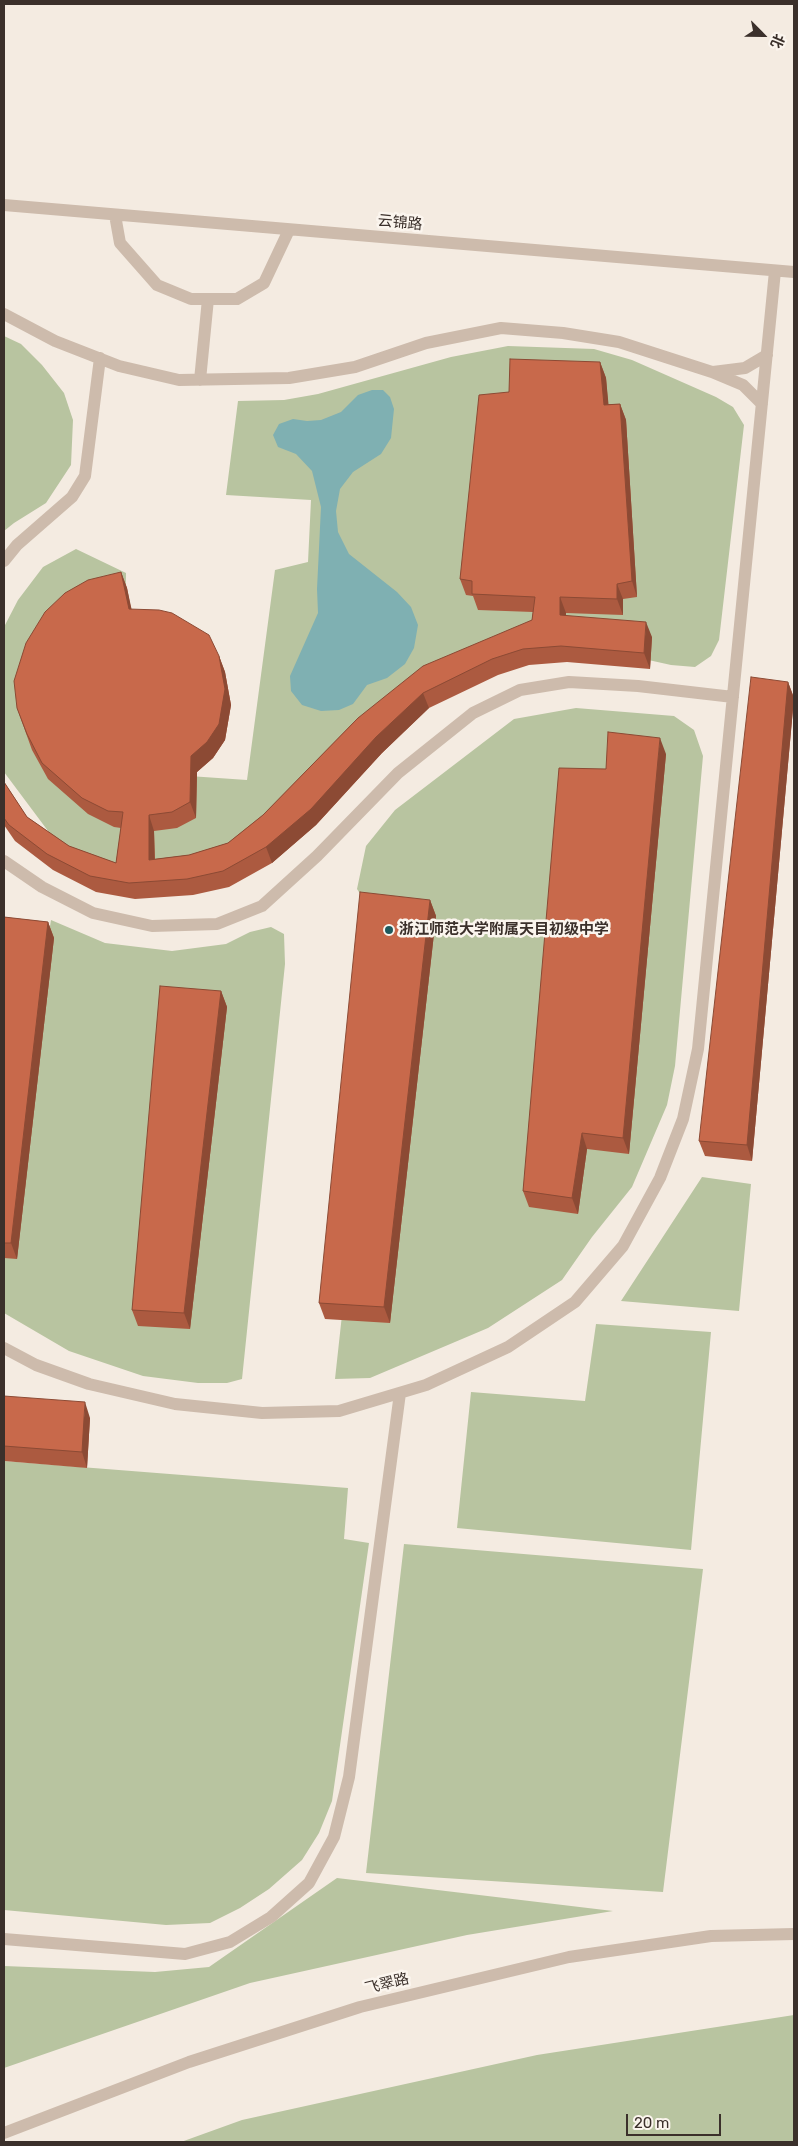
<!DOCTYPE html>
<html>
<head>
<meta charset="utf-8">
<style>
  body { margin:0 }
  #map { position:relative; width:798px; height:2146px; overflow:hidden; background:#f4ebe1; font-family:Rubik,"Noto Sans SC",sans-serif }
  canvas { display:block }
  .frame { position:absolute; inset:0; border:5px solid #3b302b; pointer-events:none }
  .north { position:absolute; left:738px; top:10px; width:50px; height:50px; -webkit-text-stroke:4px #fbf5ee; paint-order:stroke; rotate:113deg; font-size:14px; font-weight:700; line-height:20px; text-align:center; color:#3b302b }
  .north::after { content:''; display:block; margin:auto; width:18px; height:22px; background:#3b302b; clip-path:polygon(50% 0,100% 100%,50% 72%,0 100%) }
  .scale { position:absolute; left:626px; top:2114px; width:95px; height:22px; box-sizing:border-box; border:2px solid #3b302b; border-top:0; padding-left:6px; font-size:15px; line-height:18px; white-space:nowrap; color:#3b302b; -webkit-text-stroke:4px #fbf5ee; paint-order:stroke }
</style>
</head>
<body>
<div id="map">
<canvas width="798" height="2146"></canvas>
<div class="frame"></div>
<div class="north">北</div>
<div class="scale">20 m</div>
</div>
<script>
const c = document.querySelector('canvas').getContext('2d');
c.lineJoin = 'round';
function fillPath(path, color) {
  c.fillStyle = color;
  c.fill(path, 'evenodd');
}
function shape(rows) {
  const path = new Path2D();
  for (const r of rows) {
    path.moveTo(r[0], r[1]);
    for (let i = 2; i < r.length; i += 2) path.lineTo(r[i], r[i + 1]);
  }
  return path;
}
function stroke(path, color, width, dash) {
  c.strokeStyle = color;
  c.lineWidth = width;
  c.lineCap = dash ? 'butt' : 'round';
  c.setLineDash(dash || []);
  c.stroke(path);
}
function write(font, color, halo, rows, align = 'center') {
  c.font = font + ' Rubik,"Noto Sans SC",sans-serif';
  c.lineWidth = 5;
  c.setLineDash([]);
  c.textBaseline = 'middle';
  c.strokeStyle = halo;
  c.fillStyle = color;
  for (const [text, x, y, turn = 0] of rows) {
    c.save();
    c.translate(x, y);
    c.rotate((+turn || 0) * Math.PI / 180);
    c.textAlign = isNaN(turn) ? turn : align;
    if (halo) c.strokeText(text, 0, 0);
    c.fillText(text, 0, 0);
    c.restore();
  }
}
fillPath(shape([
  [4,336,21,344,42,365,64,393,73,420,71,465,46,503,14,523,4,531],
  [508,346,594,349,632,360,716,397,733,407,744,425,719,640,711,656,695,667,671,665,572,643,472,662,269,831,143,877,95,861,54,839,4,772,4,627,18,600,43,567,76,549,126,573,124,751,160,774,247,780,275,570,308,562,311,500,226,495,238,401,284,400,318,394,451,357],
  [576,708,674,716,694,730,703,756,675,1066,667,1105,632,1187,592,1237,562,1280,488,1328,370,1378,335,1379,384,930,357,889,366,846,395,810,514,719],
  [51,920,105,943,172,951,226,944,250,932,271,927,284,934,285,964,242,1379,227,1383,198,1383,143,1376,69,1351,4,1313,4,1166,12,1166],
  [702,1177,751,1184,739,1311,621,1301],
  [596,1324,711,1332,691,1550,457,1528,471,1392,585,1401],
  [4,1461,348,1488,344,1539,369,1543,332,1801,319,1833,302,1860,269,1889,240,1908,210,1923,166,1925,4,1910],
  [404,1544,703,1569,663,1892,366,1873],
  [337,1878,613,1911,467,1935,250,1983,4,2068,4,1966,155,1972,209,1967],
  [794,2015,794,2142,181,2142,242,2120,537,2055]
]), '#b8c4a0');
fillPath(shape([
  [372,390,383,390,390,397,394,409,391,438,381,454,353,472,340,489,336,511,338,532,349,554,397,592,411,607,418,625,414,648,405,664,387,678,367,685,353,704,339,710,321,711,302,705,291,691,290,676,318,613,317,589,321,507,312,471,296,454,278,447,273,435,279,424,293,419,307,421,321,420,341,412,358,395]
]), '#7fb0b2');
stroke(shape([
  [4,205,794,272],
  [115,215,120,243,157,285,191,299,237,299,264,283,289,230],
  [4,314,55,341,119,366,179,380,289,378,355,367,426,343,501,328,563,333,619,342,712,372,743,385,762,404],
  [713,372,745,368,767,355],
  [200,380,208,299],
  [4,561,17,545,72,497,85,476,100,358],
  [4,861,42,887,93,913,152,926,217,924,262,906,317,856,398,773,473,713,520,690,569,682,638,686,733,697],
  [4,1348,36,1365,89,1384,175,1404,262,1413,339,1411,426,1385,508,1347,575,1302,623,1246,660,1178,683,1119,698,1049,775,271],
  [4,1939,185,1954,230,1942,271,1917,309,1883,334,1837,349,1777,400,1393],
  [4,2133,189,2062,360,2007,569,1957,711,1936,794,1934]
]), '#cdbbac', 12);
fillPath(shape([
  [600,362,606,378,608,404,620,404,626,420,637,597,623,599,623,615,566,613,566,616,652,637,650,669,567,662,529,665,498,675,429,708,382,753,316,825,272,863,229,887,193,895,135,899,96,892,53,870,15,841,4,825,4,782,27,817,69,846,116,863,121,828,114,827,88,814,48,779,32,750,17,708,121,572,127,588,131,609,219,656,225,672,231,705,225,740,213,758,197,772,196,818,177,828,154,831,155,859,189,855,228,843,263,815,358,718,532,620,533,612,478,610,473,596,466,595,460,579,509,392],
  [788,682,794,698,752,1161,705,1156,699,1141],
  [666,754,629,1154,587,1149,578,1214,529,1207,523,1191,606,769],
  [430,900,436,916,390,1323,325,1319,319,1303],
  [4,917,48,922,54,938,17,1259,4,1258],
  [221,991,227,1007,190,1329,138,1326,132,1310],
  [4,1396,90,1418,87,1468,4,1461]
]), '#ac5a40');
fillPath(shape([
  [600,362,606,378,610,420,604,405],
  [620,404,626,420,637,597,632,581],
  [121,572,127,588,135,625,129,609],
  [617,584,623,599,623,615,617,599],
  [560,597,566,613,566,631,560,615],
  [646,622,652,637,650,669,644,653],
  [219,656,225,672,231,705,225,740,213,758,197,772,196,818,190,802,191,756],
  [788,682,794,698,752,1161,747,1145],
  [423,693,429,708,382,753,316,825,272,863,266,847,376,737],
  [660,738,666,754,629,1154,623,1138],
  [149,815,154,831,155,876,149,860],
  [430,900,436,916,390,1323,384,1307],
  [48,922,54,938,17,1259,11,1243],
  [221,991,227,1007,190,1329,184,1313],
  [582,1133,587,1149,578,1214,572,1198],
  [85,1402,90,1418,87,1468,82,1452]
]), '#8c4a34');
const building = shape([
  [510,359,600,362,604,405,620,404,632,581,617,584,617,599,560,597,560,615,646,622,644,653,561,646,523,649,492,659,423,693,376,737,311,809,266,847,223,871,187,879,129,883,90,876,47,854,9,825,4,818,4,782,27,817,69,846,116,863,123,812,108,811,82,798,42,763,27,734,17,708,14,681,26,643,45,612,65,593,88,580,121,572,129,609,159,610,172,613,209,635,219,656,225,689,219,724,207,742,191,756,190,802,172,812,149,815,149,860,189,855,228,843,263,815,358,718,423,666,532,620,535,597,472,594,472,581,460,579,479,395,509,392,510,359],
  [751,677,788,682,747,1145,699,1141,751,677],
  [608,732,660,738,623,1138,582,1133,572,1198,523,1191,559,768,606,769,608,732],
  [360,892,430,900,384,1307,319,1303,360,892],
  [4,917,48,922,11,1243,4,1243,4,917],
  [160,986,221,991,184,1313,132,1310,160,986],
  [4,1396,85,1402,82,1452,4,1446,4,1396]
]);
fillPath(building, '#c8694b');
stroke(building, '#8c4a34', 1);
for (const [x, y, r, color] of [
  [389,930,5,"#1f5a5e"]
]) {
  const dot = new Path2D();
  dot.arc(x, y, r, 0, 2 * Math.PI);
  c.fillStyle = color;
  c.fill(dot);
  stroke(dot, '#fbf5ee', 2);
}
write('15px', '#3b302b', '#fbf5ee', [
  ["云锦路",400,223,5],
  ["飞翠路",387,1984,-14]
]);
write('bold 15px', '#3b302b', '#fbf5ee', [
  ["浙江师范大学附属天目初级中学",399,930]
], 'left');
</script>
</body>
</html>
